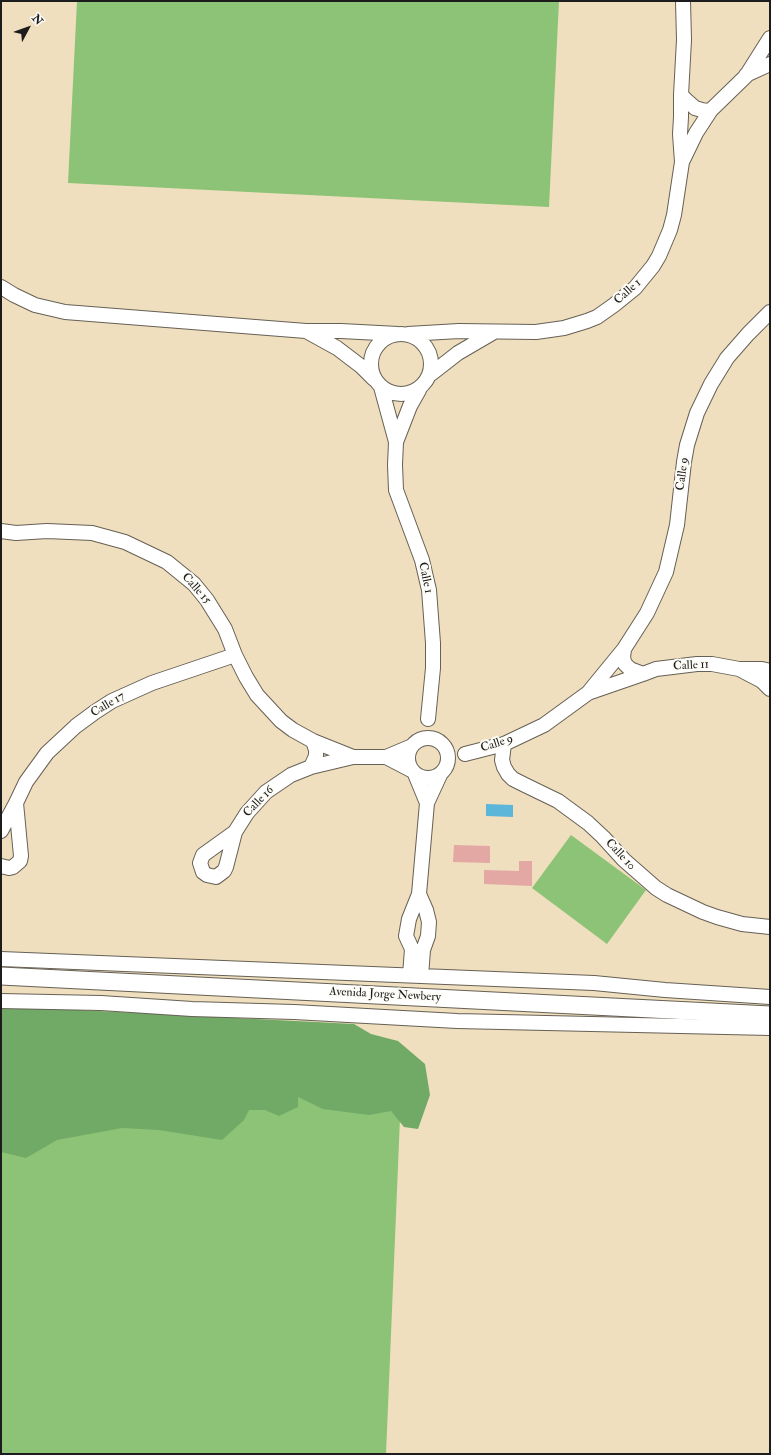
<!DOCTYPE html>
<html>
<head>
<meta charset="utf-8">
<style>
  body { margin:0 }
  #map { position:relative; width:771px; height:1455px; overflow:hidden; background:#efdfbe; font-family:"IM FELL Double Pica",serif }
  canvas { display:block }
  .frame { position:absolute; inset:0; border:2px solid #1c1c1c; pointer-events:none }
  .north { position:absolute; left:8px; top:8px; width:40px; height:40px; -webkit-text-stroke:3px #fdfcf7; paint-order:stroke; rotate:49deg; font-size:11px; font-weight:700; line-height:16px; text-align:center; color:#1c1c1c }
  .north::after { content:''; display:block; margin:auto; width:14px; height:18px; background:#1c1c1c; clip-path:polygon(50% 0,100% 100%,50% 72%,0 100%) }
</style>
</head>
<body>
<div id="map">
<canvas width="771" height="1455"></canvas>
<div class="frame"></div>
<div class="north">N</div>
</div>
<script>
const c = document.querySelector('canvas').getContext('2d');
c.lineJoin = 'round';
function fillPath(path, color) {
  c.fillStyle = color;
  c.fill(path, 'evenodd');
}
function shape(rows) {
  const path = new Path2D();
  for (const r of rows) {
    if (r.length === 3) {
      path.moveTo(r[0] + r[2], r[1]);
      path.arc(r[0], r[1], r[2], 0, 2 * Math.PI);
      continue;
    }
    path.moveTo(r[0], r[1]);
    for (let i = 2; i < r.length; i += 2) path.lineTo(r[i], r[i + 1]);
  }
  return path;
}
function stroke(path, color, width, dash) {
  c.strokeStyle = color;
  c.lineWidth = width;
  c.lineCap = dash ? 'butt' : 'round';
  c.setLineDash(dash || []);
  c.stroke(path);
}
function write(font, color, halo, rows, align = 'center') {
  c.font = font + ' "IM FELL Double Pica",serif';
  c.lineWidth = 4;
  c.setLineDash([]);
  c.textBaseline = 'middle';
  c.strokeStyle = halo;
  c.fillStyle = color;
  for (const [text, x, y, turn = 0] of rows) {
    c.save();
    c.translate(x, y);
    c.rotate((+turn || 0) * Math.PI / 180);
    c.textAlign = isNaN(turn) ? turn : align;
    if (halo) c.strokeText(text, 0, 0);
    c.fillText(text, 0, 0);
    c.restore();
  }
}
fillPath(shape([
  [77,1,559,1,549,207,68,183],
  [571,835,646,890,607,944,532,888],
  [1,1027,403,1046,386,1454,1,1454]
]), '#8cc376');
fillPath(shape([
  [1,1006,354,1024,371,1034,398,1041,425,1064,430,1095,418,1129,404,1127,391,1111,369,1115,323,1109,298,1097,298,1107,279,1116,265,1110,249,1110,244,1120,222,1140,159,1130,122,1128,57,1140,26,1158,1,1152]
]), '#71a967');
fillPath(shape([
  [486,804,513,805,513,817,486,816]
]), '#5bb6d9');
fillPath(shape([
  [454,845,490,846,490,863,453,862],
  [519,861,532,861,532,886,484,884,484,870,519,871]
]), '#e4a8a4');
const minor = shape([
  [746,75,770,64],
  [681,95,686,100,695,108,705,111,711,110,696,133,682,162,680,134,681,117,681,95,684,40,683,1],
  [711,110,746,76,770,38],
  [1,287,14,295,35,305,65,312,306,331,341,331,398,334],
  [308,332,337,348,362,367,374,379],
  [401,364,30],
  [408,334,459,331,536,332,564,328,587,321,597,317,614,305,635,288,653,266,659,256,670,230,674,215,682,162],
  [431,374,458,353,494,332],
  [381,387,396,442,410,406,419,390],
  [396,442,395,465,396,490,422,560,429,590,433,643,433,668,428,719],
  [1,531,16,533,47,531,92,533,125,542,167,562,194,584,207,600,225,629,235,655,246,677,257,695,281,721,293,730,313,741],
  [624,649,647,613,666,572,677,525,684,462,687,445,697,413,711,384,727,358,748,334,770,312],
  [770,671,762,669,739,669,762,681,770,689],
  [643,674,656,669,697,664,712,664,739,669],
  [428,758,20],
  [504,744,502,760,504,767,508,774,513,779,525,785,558,801,588,823,603,837,624,860,656,888,667,895,703,912,717,917,742,924,770,927],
  [465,754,504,744,544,725,588,693,624,649,623,658,625,664,630,669,643,674,588,693],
  [353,757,313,741,316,750,316,756,311,767,353,757,386,757],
  [411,770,386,757,412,746],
  [415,774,427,803,440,775],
  [16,803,26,782,47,753,76,726,95,712,112,701,152,683,235,655],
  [1,831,16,803,21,856,20,861,13,867,9,868,1,866],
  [235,832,226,867,224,871,216,877,207,875,203,872,200,863,203,855,235,832],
  [235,832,247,813,266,792,291,775,311,767],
  [419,894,427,803],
  [1,959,594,983,665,990,770,997],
  [410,975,412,949,406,936,409,919,419,894,426,910,429,922,428,936,423,950,421,976],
  [1,1001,101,1003,192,1009,294,1012,457,1021,770,1028]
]);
const major = shape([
  [1,976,770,1015]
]);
stroke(minor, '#666055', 16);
stroke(major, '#666055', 19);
stroke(minor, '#fff', 14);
stroke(major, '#fff', 17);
write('12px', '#1c1c1c', '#fdfcf7', [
  ["Calle 1",628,292,-42],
  ["Calle 9",683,474,-82],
  ["Calle 1",425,578,78],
  ["Calle 15",196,589,48],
  ["Calle 11",691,666,-3],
  ["Calle 17",108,705,-31],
  ["Calle 9",497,744,-18],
  ["Calle 16",259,802,-46],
  ["Calle 10",620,855,47],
  ["Avenida Jorge Newbery",385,995,3]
]);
</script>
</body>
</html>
